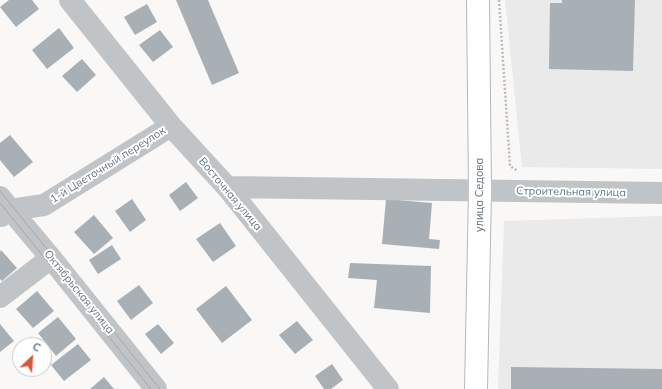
<!DOCTYPE html>
<html>
<head>
<meta charset="utf-8">
<style>
  body { margin:0 }
  #map { position:relative; width:662px; height:389px; overflow:hidden; background:#f9f8f6; font-family:Mulish,sans-serif }
  canvas { display:block }
  .north { position:absolute; left:12px; top:337px; width:40px; height:40px; box-sizing:border-box; background:#fff; border:1px solid #c2c8cc; border-radius:50%; rotate:25deg; font-size:11px; font-weight:700; line-height:16px; text-align:center; color:#66757f }
  .north::after { content:''; display:block; margin:auto; width:14px; height:18px; background:#d85737; clip-path:polygon(50% 0,100% 100%,50% 72%,0 100%) }
</style>
</head>
<body>
<div id="map">
<canvas width="662" height="389"></canvas>
<div class="north">С</div>
</div>
<script>
const c = document.querySelector('canvas').getContext('2d');
c.lineJoin = 'round';
function fillPath(path, color) {
  c.fillStyle = color;
  c.fill(path, 'evenodd');
}
function shape(rows) {
  const path = new Path2D();
  for (const r of rows) {
    path.moveTo(r[0], r[1]);
    for (let i = 2; i < r.length; i += 2) path.lineTo(r[i], r[i + 1]);
  }
  return path;
}
function stroke(path, color, width, dash) {
  c.strokeStyle = color;
  c.lineWidth = width;
  c.lineCap = dash ? 'butt' : 'round';
  c.setLineDash(dash || []);
  c.stroke(path);
}
function write(font, color, halo, rows, align = 'center') {
  c.font = font + ' Mulish,sans-serif';
  c.lineWidth = 4;
  c.setLineDash([]);
  c.textBaseline = 'middle';
  c.strokeStyle = halo;
  c.fillStyle = color;
  for (const [text, x, y, turn = 0] of rows) {
    c.save();
    c.translate(x, y);
    c.rotate((+turn || 0) * Math.PI / 180);
    c.textAlign = isNaN(turn) ? turn : align;
    if (halo) c.strokeText(text, 0, 0);
    c.fillText(text, 0, 0);
    c.restore();
  }
}
fillPath(shape([
  [505,0,662,0,662,169,522,167],
  [662,216,662,389,498,389,504,221]
]), '#e9eae9');
fillPath(shape([
  [9,0,32,0,39,9,16,27,0,7],
  [176,0,208,0,239,73,212,85],
  [562,0,635,0,633,71,549,69,550,3,562,3],
  [147,4,157,22,135,35,124,17],
  [59,28,74,48,47,69,32,50],
  [160,30,173,47,153,62,139,45],
  [82,59,96,75,77,92,62,76],
  [10,135,33,162,14,177,0,160,0,143],
  [186,182,198,198,180,211,169,195],
  [132,199,146,220,130,232,115,211],
  [386,199,432,203,429,239,440,240,439,249,382,244],
  [94,215,113,238,94,254,74,232],
  [220,223,236,246,213,262,196,239],
  [112,245,121,259,98,274,89,260],
  [1,250,17,268,2,281,0,279,0,252],
  [350,263,431,266,430,313,374,308,377,280,348,278],
  [139,285,153,303,131,320,117,301],
  [226,286,252,320,222,343,196,309],
  [37,291,54,311,33,328,16,309],
  [58,317,76,339,56,356,38,333],
  [297,321,313,340,295,354,279,335],
  [0,324,14,341,0,352],
  [158,324,174,343,161,354,145,334],
  [78,344,91,360,64,381,51,365],
  [332,364,343,380,331,389,324,389,315,376],
  [511,367,662,369,662,389,511,389],
  [104,377,114,389,90,389]
]), '#a8afb5');
const major = shape([
  [476,389,480,191,478,0]
]);
stroke(major, '#b4b8bc', 24);
stroke(shape([
  [499,0,510,166,518,171]
]), '#babdbf', 2.5, [2, 2]);
stroke(shape([
  [70,0,171,126,227,187,388,389],
  [227,187,662,193],
  [0,197,51,258,156,389],
  [1,216,10,210,44,205,171,126],
  [0,297,51,258]
]), '#c0c4c7', 22);
stroke(major, '#fff', 22);
stroke(shape([
  [0,191,160,389],
  [0,203,151,389]
]), '#a2a8ad', 1);
write('11px', '#66757f', '#fff', [
  ["1-й Цветочный переулок",108,165,-32],
  ["Строительная улица",571,192,1],
  ["Восточная улица",230,194,50],
  ["улица Седова",480,195,-90],
  ["Октябрьская улица",79,292,51]
]);
</script>
</body>
</html>
